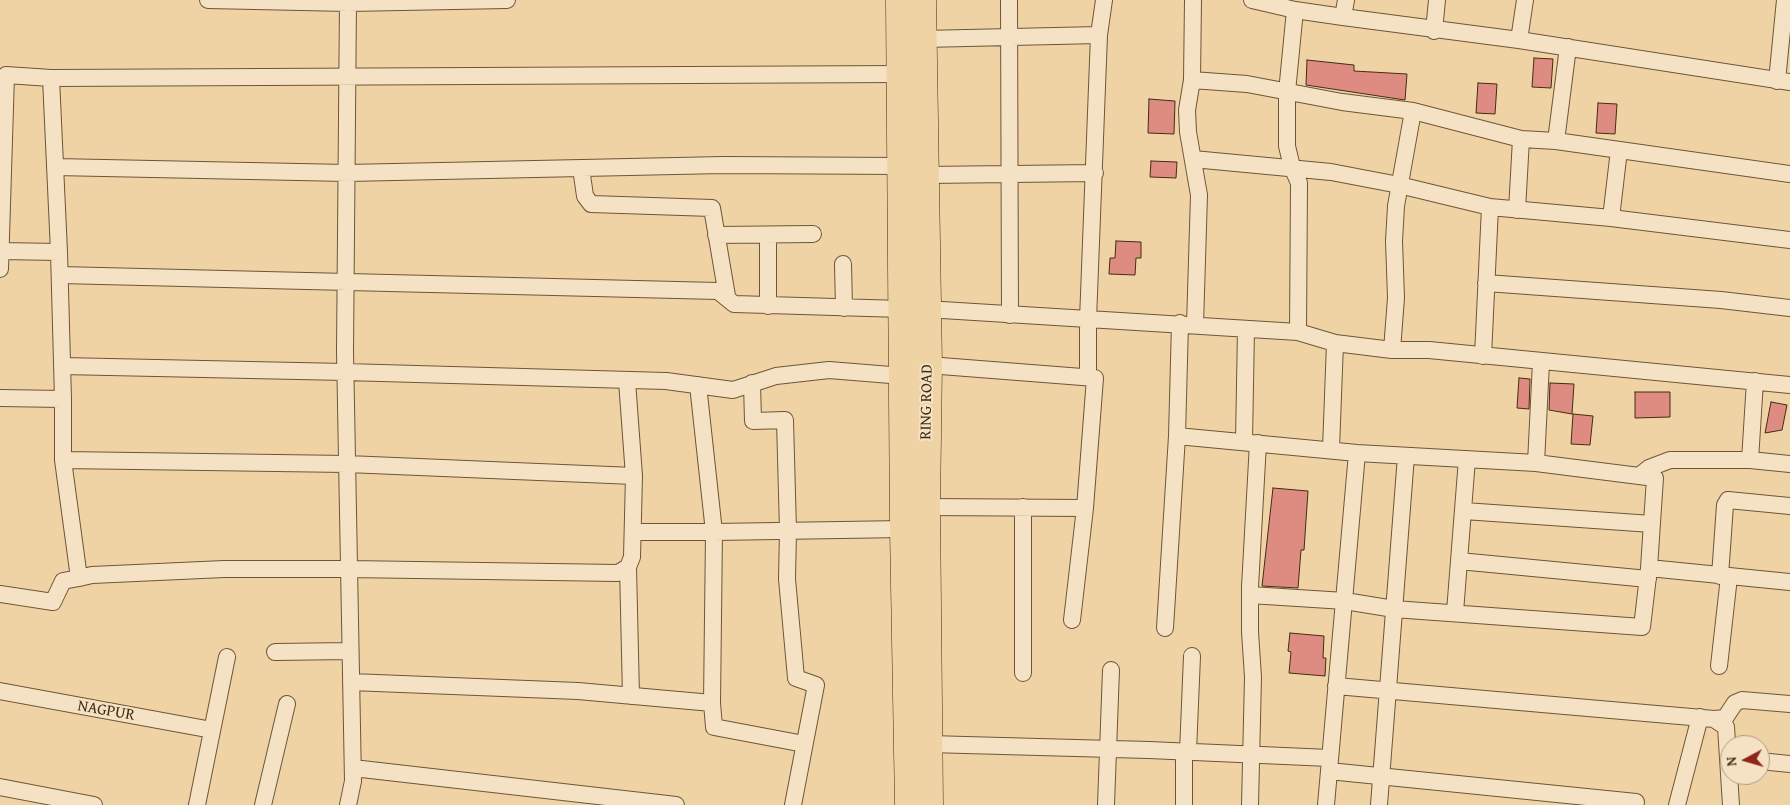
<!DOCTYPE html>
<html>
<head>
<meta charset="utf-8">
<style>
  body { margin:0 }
  #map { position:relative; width:1790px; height:805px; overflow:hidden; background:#f0d3a5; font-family:"Gentium Book Plus",serif }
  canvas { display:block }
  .north { position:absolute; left:1720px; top:735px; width:50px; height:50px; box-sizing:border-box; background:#f5e2c4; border:1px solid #ad997d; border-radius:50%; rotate:264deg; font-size:14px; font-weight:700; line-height:20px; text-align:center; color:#412c12 }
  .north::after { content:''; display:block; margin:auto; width:18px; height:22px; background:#8f2418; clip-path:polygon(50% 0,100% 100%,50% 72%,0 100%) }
</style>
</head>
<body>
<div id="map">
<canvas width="1790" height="805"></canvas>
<div class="north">N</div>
</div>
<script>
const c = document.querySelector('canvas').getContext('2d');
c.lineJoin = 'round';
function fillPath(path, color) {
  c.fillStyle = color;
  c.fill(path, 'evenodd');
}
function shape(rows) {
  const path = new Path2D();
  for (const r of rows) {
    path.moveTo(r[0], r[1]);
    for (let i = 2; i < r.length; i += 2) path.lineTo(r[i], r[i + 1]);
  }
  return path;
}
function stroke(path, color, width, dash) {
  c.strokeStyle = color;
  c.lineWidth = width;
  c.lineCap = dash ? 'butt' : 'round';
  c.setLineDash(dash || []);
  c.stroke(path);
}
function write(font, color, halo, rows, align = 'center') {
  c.font = font + ' "Gentium Book Plus",serif';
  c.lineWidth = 4;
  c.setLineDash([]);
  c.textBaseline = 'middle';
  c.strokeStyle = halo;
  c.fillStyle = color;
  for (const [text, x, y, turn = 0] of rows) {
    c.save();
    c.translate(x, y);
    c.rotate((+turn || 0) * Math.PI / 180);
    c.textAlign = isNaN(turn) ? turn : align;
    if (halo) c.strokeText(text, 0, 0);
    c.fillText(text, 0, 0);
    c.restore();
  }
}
const building = shape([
  [1534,58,1553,59,1551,88,1532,87,1534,58],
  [1307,60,1354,65,1354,71,1407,74,1405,100,1306,85,1307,60],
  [1478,83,1497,84,1495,114,1476,113,1478,83],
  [1149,99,1175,101,1174,134,1148,133,1149,99],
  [1598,103,1617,104,1615,134,1596,133,1598,103],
  [1151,161,1177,162,1176,178,1150,177,1151,161],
  [1116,241,1141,242,1141,258,1136,258,1135,275,1109,274,1110,258,1115,258,1116,241],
  [1519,378,1530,379,1529,409,1517,408,1519,378],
  [1550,383,1574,384,1572,414,1549,410,1550,383],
  [1635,392,1670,392,1670,417,1635,418,1635,392],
  [1771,402,1787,405,1782,430,1765,433,1771,402],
  [1573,414,1593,416,1590,445,1571,444,1573,414],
  [1273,488,1308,491,1304,550,1301,550,1298,588,1262,586,1273,488],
  [1290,633,1324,636,1323,658,1326,658,1325,676,1289,673,1291,652,1288,651,1290,633]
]);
fillPath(building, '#de8c82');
stroke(building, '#412c12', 1);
const street = shape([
  [208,0,348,3,507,0],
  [348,0,345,351,353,781,348,805],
  [1009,0,1010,315],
  [1193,0,1192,80,1247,84,1342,102,1413,111,1521,139,1556,141,1790,174],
  [1252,0,1295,10,1343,17,1519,40,1790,82],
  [1295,10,1287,92,1287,146,1292,167,1299,183,1298,332],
  [1343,17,1346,0],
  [1434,31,1437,0],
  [923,39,1099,35],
  [1519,40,1525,0],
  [51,78,900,74],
  [1192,80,1187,110,1188,132,1199,195,1195,325],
  [1777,81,1785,0],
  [1556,141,1568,47],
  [1193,159,1331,172,1399,185,1490,207,1483,356],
  [55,167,347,173,723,165,902,166],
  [581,168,585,196,591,204,712,208,727,296],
  [926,175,1095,173],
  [1490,207,1611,218,1790,240],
  [1517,210,1521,139],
  [1611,218,1619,150],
  [716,235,813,234],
  [768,235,768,306],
  [0,251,59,252,63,399],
  [843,264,844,308],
  [0,269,6,75,51,78,59,252],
  [60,275,718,291,734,304,902,309],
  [1486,283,1721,300,1790,308],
  [926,309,1298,332,1335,343,1392,350,1429,350,1790,385],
  [1392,350,1396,298,1394,241,1396,206,1413,111],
  [62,366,345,372,666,381,733,390,776,376,829,370,903,376],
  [1088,377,1088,320,1099,35,1104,0],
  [627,381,634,476],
  [1755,381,1750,460,1790,464],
  [752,383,753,421,785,420,788,531,787,579,796,678,816,685,793,805],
  [698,385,714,532,904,529],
  [0,398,63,399,63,460],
  [1177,436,1357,453,1536,463,1655,478,1649,568,1642,627,1394,609,1345,601,1250,595],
  [1244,441,1246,329],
  [1331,449,1335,343],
  [1536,463,1541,362],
  [1639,476,1649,468,1670,460,1750,460],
  [926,507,1085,508,1095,378,928,365],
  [1023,507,1023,673],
  [1464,511,1652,524],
  [1459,561,1648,579],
  [628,567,631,696],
  [1649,568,1790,582],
  [1720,576,1725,505,1728,500,1790,506],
  [0,594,53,602,63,581,79,578,92,575,224,569,349,569,618,573,628,567,632,557,634,476,347,464,63,460,79,578],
  [1455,612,1467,459],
  [1072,620,1085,508],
  [1165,628,1177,436,1180,323],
  [275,652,349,651],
  [1719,666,1729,577],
  [351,682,578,691,712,703,714,532,633,532],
  [1336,686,1714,719,1726,727,1731,805],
  [0,691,212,730],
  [712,703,714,727,804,744],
  [1714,719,1725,718,1735,703,1742,700,1790,704],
  [929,744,1149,750,1329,758],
  [1184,752,1184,805],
  [1188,752,1192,656],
  [1760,761,1790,764],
  [353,768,676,805],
  [1329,771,1636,802],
  [0,787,94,805],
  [197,805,227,657],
  [263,805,287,704],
  [1106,805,1111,670],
  [1250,805,1253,677,1250,632,1250,587,1258,443],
  [1326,805,1357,453],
  [1379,805,1406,456],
  [1677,805,1700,717]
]);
const highway = shape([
  [900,0,904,529,909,805],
  [922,0,928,365,926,507,929,805]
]);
stroke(street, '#6d5637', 18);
stroke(highway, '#412c12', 29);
stroke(street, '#f5e2c4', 16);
stroke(highway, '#f0d3a5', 28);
write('16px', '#412c12', '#f5e2c4', [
  ["RING ROAD",927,402,-89],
  ["NAGPUR",106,711,10]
]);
</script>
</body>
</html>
